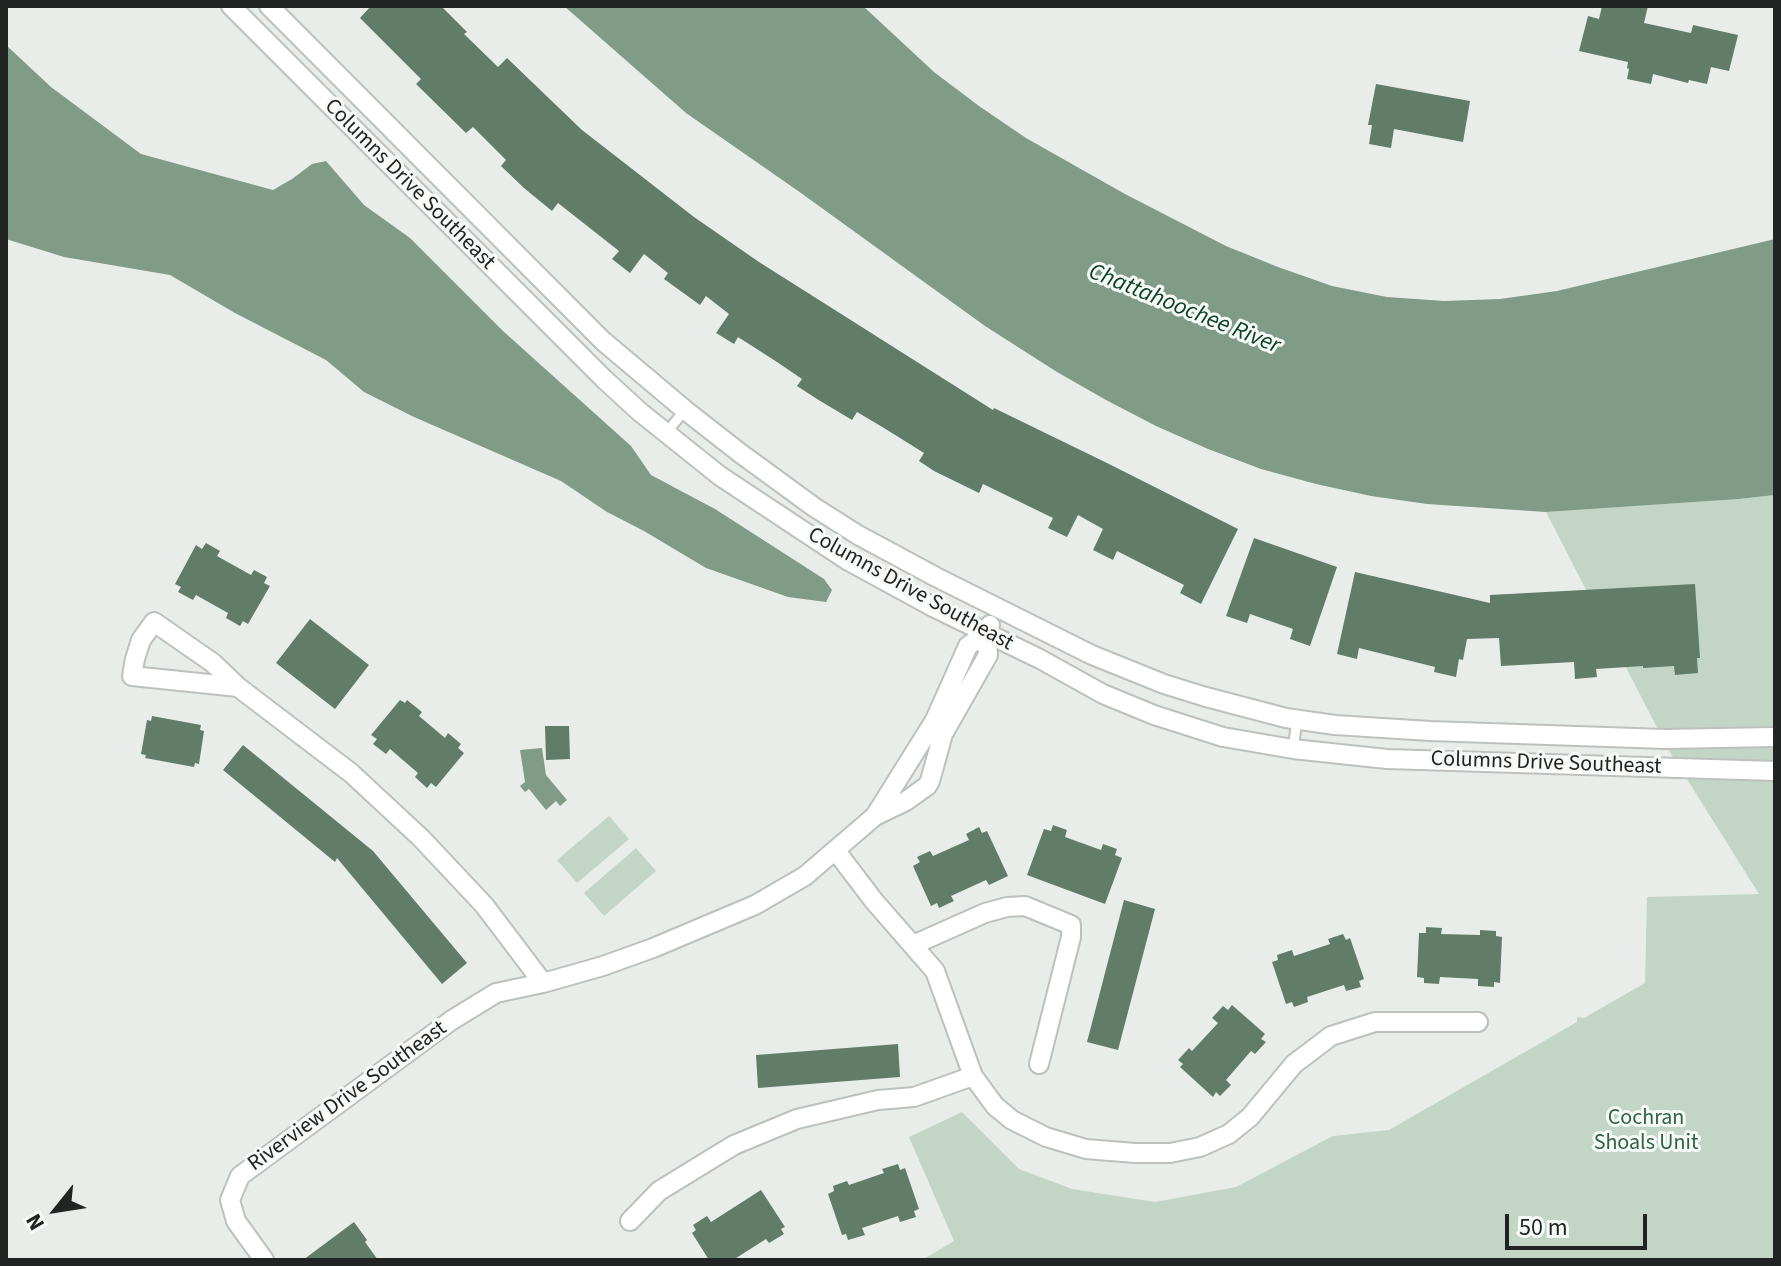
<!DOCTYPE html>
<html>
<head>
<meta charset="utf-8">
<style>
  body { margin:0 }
  #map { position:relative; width:1781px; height:1266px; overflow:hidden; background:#e9edea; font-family:"Source Sans 3",sans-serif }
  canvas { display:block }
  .frame { position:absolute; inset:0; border:8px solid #222423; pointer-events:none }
  .north { position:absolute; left:16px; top:1170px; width:80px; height:80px; -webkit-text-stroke:6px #f6faf7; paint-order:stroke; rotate:240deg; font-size:22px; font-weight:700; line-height:32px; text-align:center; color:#222423 }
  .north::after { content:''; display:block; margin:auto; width:28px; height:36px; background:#222423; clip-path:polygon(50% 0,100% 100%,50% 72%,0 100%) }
  .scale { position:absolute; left:1505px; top:1214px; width:142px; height:36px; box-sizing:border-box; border:4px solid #222423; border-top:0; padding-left:10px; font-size:24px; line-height:28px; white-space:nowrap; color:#222423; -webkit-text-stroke:6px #f6faf7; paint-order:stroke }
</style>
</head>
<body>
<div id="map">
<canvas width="1781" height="1266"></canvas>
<div class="frame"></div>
<div class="north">N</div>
<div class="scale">50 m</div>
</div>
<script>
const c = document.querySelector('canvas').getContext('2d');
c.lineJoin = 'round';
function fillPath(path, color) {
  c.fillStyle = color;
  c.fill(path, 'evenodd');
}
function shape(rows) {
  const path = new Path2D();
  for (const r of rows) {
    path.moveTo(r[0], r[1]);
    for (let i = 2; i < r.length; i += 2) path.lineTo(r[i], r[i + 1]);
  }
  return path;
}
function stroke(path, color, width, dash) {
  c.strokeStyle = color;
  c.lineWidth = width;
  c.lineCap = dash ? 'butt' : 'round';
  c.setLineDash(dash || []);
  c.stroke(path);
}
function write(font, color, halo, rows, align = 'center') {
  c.font = font + ' "Source Sans 3",sans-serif';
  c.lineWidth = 6;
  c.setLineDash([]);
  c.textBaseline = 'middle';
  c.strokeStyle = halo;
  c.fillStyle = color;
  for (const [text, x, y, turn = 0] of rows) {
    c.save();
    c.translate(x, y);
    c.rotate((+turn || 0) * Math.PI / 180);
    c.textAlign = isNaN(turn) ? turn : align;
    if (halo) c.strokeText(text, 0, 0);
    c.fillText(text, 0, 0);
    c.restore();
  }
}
fillPath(shape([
  [1775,495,1775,1260,922,1260,954,1241,909,1137,962,1112,1019,1169,1072,1189,1155,1202,1236,1187,1333,1136,1389,1130,1577,1022,1577,1017,1584,1018,1645,983,1647,897,1759,894,1668,749,1546,512,1739,499],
  [609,816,629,839,577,883,557,860],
  [636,848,656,871,604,916,584,893]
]), '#c2d5c7');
fillPath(shape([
  [564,6,863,6,934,72,979,106,1026,138,1125,194,1226,246,1278,267,1332,286,1387,297,1444,301,1500,299,1557,291,1775,239,1775,495,1739,499,1546,512,1427,504,1371,496,1316,484,1261,469,1208,449,1156,426,1106,400,1057,372,985,326,801,193,686,113],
  [6,45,51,87,141,154,273,190,292,179,312,164,326,161,364,205,410,238,503,331,631,446,651,475,715,509,824,579,832,590,826,602,788,597,706,568,644,531,607,512,561,481,414,417,364,392,326,360,235,313,170,275,64,257,6,239],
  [542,748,546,775,567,800,560,806,556,801,546,810,529,789,525,792,520,786,525,782,520,750]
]), '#809b88');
fillPath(shape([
  [371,6,441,6,467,32,464,34,498,67,507,58,582,130,694,217,759,262,993,410,994,408,1107,463,1238,529,1201,604,1180,593,1184,585,1117,551,1113,560,1093,550,1103,529,1078,515,1067,537,1048,528,1053,518,983,484,979,493,934,471,919,461,924,453,884,428,857,412,852,420,817,399,797,386,802,379,777,362,738,337,734,344,716,333,729,314,706,296,700,305,664,279,668,273,644,254,630,273,612,259,619,251,558,203,552,211,524,188,501,166,506,160,473,127,466,133,416,84,421,79,360,18],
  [1602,6,1648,6,1644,23,1691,33,1693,25,1738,35,1729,71,1711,67,1707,84,1689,80,1688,83,1653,74,1651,84,1627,79,1629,69,1627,68,1628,62,1579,51,1588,16,1599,19],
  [1376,84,1470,101,1463,142,1394,129,1391,148,1369,144,1372,125,1368,125],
  [1254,538,1337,567,1310,646,1290,639,1293,629,1250,614,1247,623,1226,616],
  [206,543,220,551,217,556,251,575,254,570,267,577,264,583,270,586,248,624,243,621,240,626,226,618,228,613,196,595,193,600,178,592,181,587,175,584,196,545,202,549],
  [1355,572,1490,603,1490,595,1695,584,1700,658,1697,658,1698,673,1675,675,1674,666,1643,668,1643,666,1596,669,1597,677,1575,679,1574,662,1501,666,1499,638,1467,639,1463,660,1459,659,1456,677,1434,672,1435,667,1359,648,1357,659,1337,654],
  [310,619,369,665,335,709,276,663],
  [400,700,405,703,407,700,422,712,419,716,445,738,448,733,461,744,458,748,464,753,436,787,431,783,427,788,415,777,418,773,390,749,386,754,373,744,377,739,371,735],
  [152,716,201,725,200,730,204,731,199,764,195,763,194,767,145,758,146,755,141,754,147,720,151,721],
  [545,726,569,726,570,759,546,760],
  [243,745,373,851,467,963,442,984,337,858,335,862,223,770],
  [1053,825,1067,830,1065,837,1101,850,1103,844,1117,849,1115,855,1122,858,1105,904,1027,875,1044,829,1051,831],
  [979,827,982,833,987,831,1008,876,989,885,986,880,951,896,954,901,939,908,937,903,931,906,913,866,920,862,917,857,930,851,933,856,969,840,966,834],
  [1124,900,1155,909,1118,1050,1087,1042],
  [1426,927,1442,928,1441,934,1480,935,1480,930,1496,931,1496,936,1502,937,1500,983,1494,982,1494,987,1478,986,1478,979,1440,977,1439,984,1424,983,1424,978,1417,977,1419,933,1426,933],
  [1343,934,1346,940,1350,938,1364,979,1359,981,1361,987,1346,991,1344,985,1307,997,1308,1002,1294,1007,1292,1002,1286,1004,1272,962,1278,960,1277,955,1292,950,1294,956,1330,944,1328,939],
  [1232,1005,1265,1034,1261,1039,1266,1042,1255,1054,1251,1051,1226,1080,1231,1085,1220,1096,1216,1092,1213,1097,1180,1067,1183,1064,1178,1060,1189,1048,1192,1051,1218,1023,1212,1018,1223,1006,1228,1010],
  [898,1044,900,1077,758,1088,756,1055],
  [898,1164,900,1170,905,1168,919,1209,914,1211,916,1217,900,1222,898,1216,862,1228,865,1235,848,1240,846,1234,842,1235,828,1194,834,1191,833,1186,847,1181,849,1185,884,1173,882,1169],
  [761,1190,785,1227,781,1229,784,1234,769,1243,766,1239,733,1260,709,1260,692,1233,696,1230,693,1225,707,1216,711,1222],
  [354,1222,367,1240,365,1242,378,1260,303,1260]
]), '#617c69');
const lane = shape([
  [666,433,685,410],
  [1293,749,1297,720]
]);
const street = shape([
  [231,6,604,379,640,412,720,476,847,560,935,608,1040,659,1103,694,1154,715,1223,737,1293,749,1387,759,1775,771],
  [269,6,603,341,685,410,740,453,814,507,858,535,936,577,1092,655,1164,684,1206,697,1286,718,1335,725,1430,731,1665,739,1775,737],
  [238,687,132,676,135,659,141,640,154,622,213,663,238,687,351,773,421,838,484,905,543,983],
  [875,816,906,801,927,786,930,781,943,734,988,655,986,633],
  [836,851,874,901,935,971,973,1076,995,1106,1012,1120,1046,1137,1086,1149,1135,1153,1170,1153,1200,1147,1229,1134,1250,1117,1294,1064,1331,1036,1375,1022,1478,1022],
  [913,945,985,913,1007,907,1025,906,1071,925,1071,937,1039,1064],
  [630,1221,659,1191,734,1145,797,1119,878,1100,914,1097,973,1076],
  [264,1260,236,1221,230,1200,240,1176,452,1020,496,993,543,983,603,966,653,948,755,905,805,876,875,816,935,720,968,646,986,633,990,625]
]);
stroke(lane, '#bdc1be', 13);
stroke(street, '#bdc1be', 22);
stroke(lane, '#fff', 9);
stroke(street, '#fff', 18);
write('22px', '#222423', '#f6faf7', [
  ["Columns Drive Southeast",409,185,45],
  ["Columns Drive Southeast",910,590,29],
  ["Columns Drive Southeast",1546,764,2],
  ["Riverview Drive Southeast",348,1097,-36]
]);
write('22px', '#326143', '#f6faf7', [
  ["Cochran",1646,1119],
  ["Shoals Unit",1646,1144]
]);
write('italic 24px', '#0e4125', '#f6faf7', [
  ["Chattahoochee River",1184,310,22]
]);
</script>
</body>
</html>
